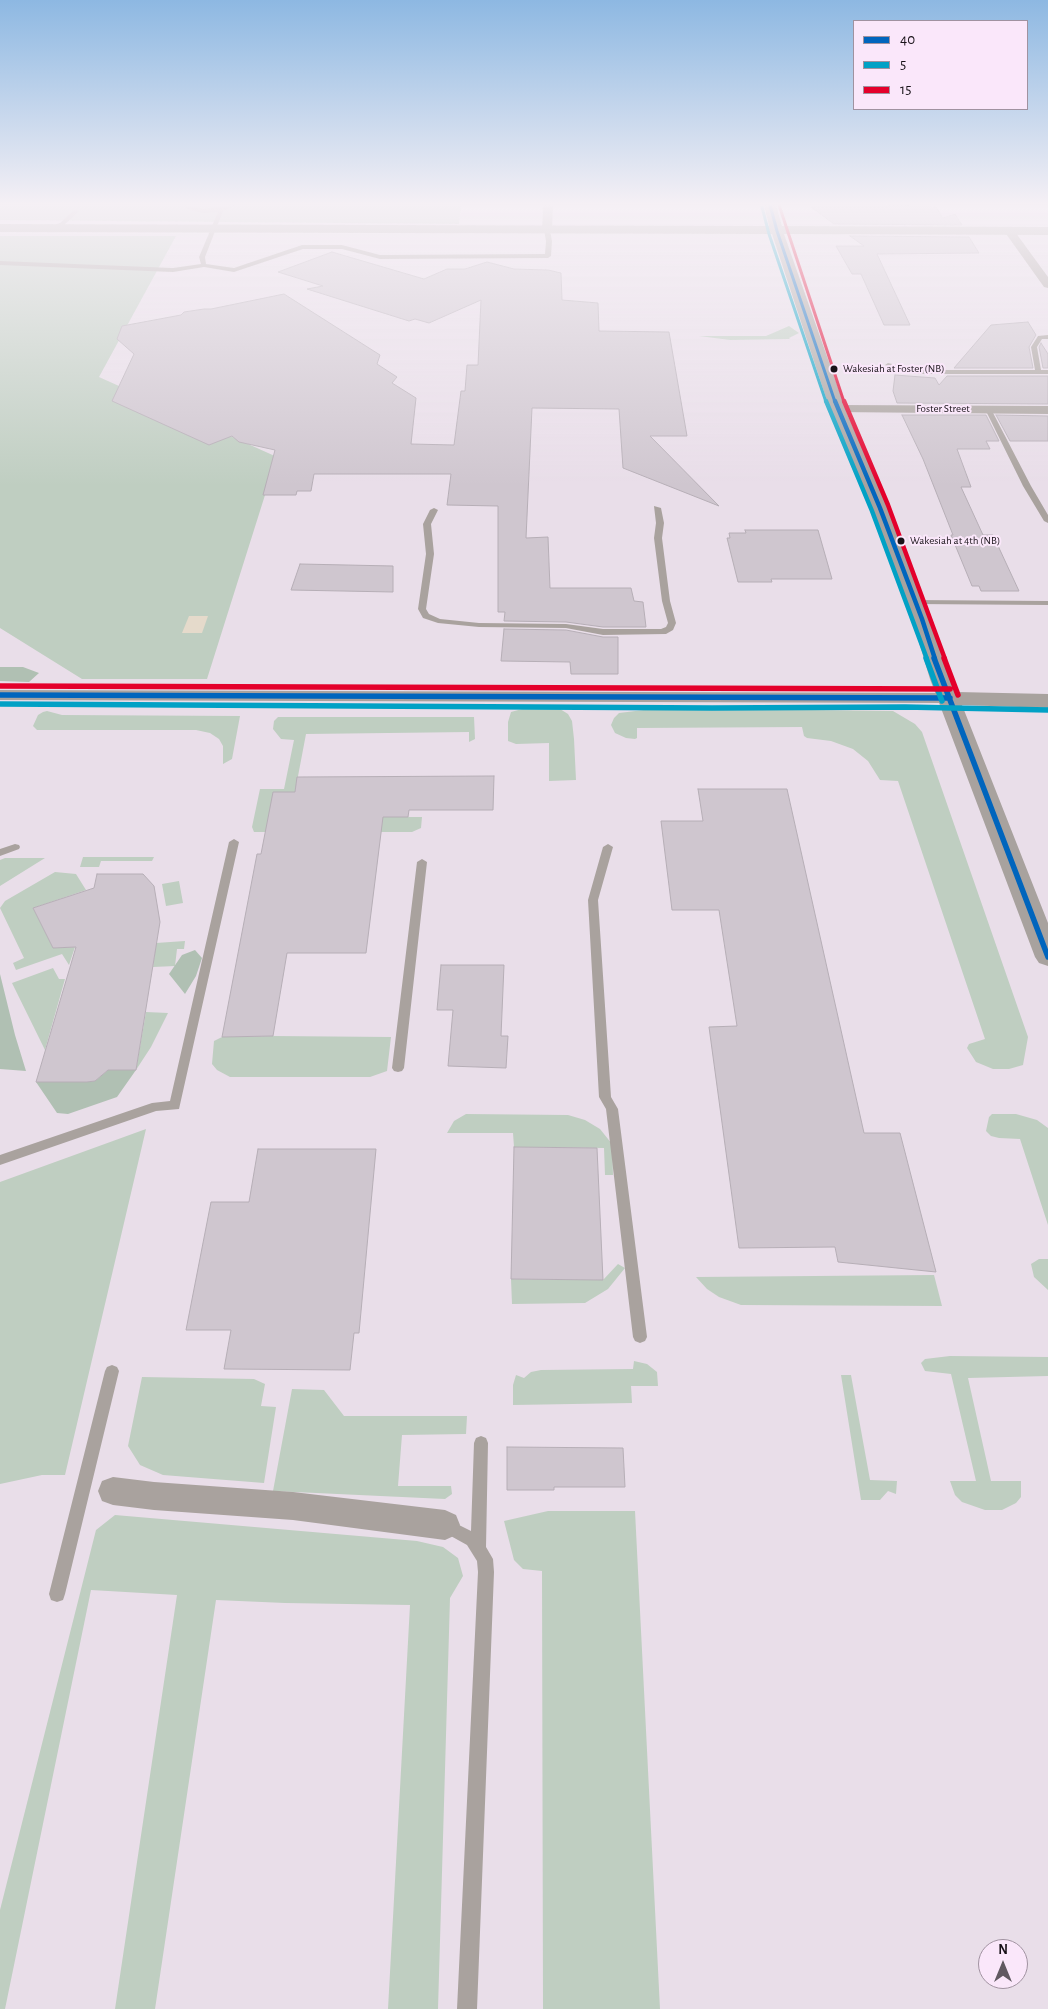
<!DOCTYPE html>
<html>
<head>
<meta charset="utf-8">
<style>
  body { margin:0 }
  #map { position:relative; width:1048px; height:2009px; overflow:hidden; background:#e9dee9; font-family:"Alegreya Sans",sans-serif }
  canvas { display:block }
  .legend { position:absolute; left:853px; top:20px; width:175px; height:90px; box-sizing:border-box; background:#fae7fa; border:1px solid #a092a0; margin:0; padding:6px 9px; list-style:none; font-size:15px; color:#181218 }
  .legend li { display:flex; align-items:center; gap:10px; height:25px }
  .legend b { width:25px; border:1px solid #a092a0 }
  .north { position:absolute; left:978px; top:1939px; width:50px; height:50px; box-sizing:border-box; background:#fae7fa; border:1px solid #a092a0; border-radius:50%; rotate:0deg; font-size:14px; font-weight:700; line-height:20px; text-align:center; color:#181218 }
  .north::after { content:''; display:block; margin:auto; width:18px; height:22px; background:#615961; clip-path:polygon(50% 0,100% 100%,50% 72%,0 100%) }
</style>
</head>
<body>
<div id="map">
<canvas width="1048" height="2009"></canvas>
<ul class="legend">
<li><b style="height:6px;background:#0065bd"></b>40</li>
<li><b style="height:6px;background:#01a1c5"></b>5</li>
<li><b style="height:6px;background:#e4002b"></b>15</li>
</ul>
<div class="north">N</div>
</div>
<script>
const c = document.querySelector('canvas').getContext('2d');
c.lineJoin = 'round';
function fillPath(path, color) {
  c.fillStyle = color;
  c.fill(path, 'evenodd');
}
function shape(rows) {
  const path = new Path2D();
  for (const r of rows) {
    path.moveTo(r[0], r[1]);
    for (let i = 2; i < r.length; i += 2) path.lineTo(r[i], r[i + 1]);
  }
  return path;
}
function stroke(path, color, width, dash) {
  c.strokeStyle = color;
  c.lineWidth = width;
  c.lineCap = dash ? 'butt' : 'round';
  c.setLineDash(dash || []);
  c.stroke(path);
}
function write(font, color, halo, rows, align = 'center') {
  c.font = font + ' "Alegreya Sans",sans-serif';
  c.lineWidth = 4;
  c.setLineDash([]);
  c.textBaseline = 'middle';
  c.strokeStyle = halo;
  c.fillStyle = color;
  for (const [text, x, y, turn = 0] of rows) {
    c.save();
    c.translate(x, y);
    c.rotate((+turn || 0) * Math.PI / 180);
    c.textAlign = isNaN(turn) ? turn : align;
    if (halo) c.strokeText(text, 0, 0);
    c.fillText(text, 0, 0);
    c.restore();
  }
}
fillPath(shape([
  [0,205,461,205,459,224,0,220],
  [0,236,176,236,99,377,277,457,207,679,82,679,0,628],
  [789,326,799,333,789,338,790,339,730,340,699,336,766,336],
  [660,708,893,711,915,724,922,732,1028,1037,1023,1065,1009,1069,993,1069,976,1062,967,1048,969,1044,985,1039,898,781,880,780,868,761,853,749,831,741,807,738,804,736,802,727,637,728,637,738,635,739,626,738,615,733,611,725,614,718,619,713],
  [522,709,560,709,568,714,572,721,574,739,576,780,549,781,549,743,516,744,508,741,508,722,511,712],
  [47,711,62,715,240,716,232,759,223,764,223,746,219,739,210,733,196,730,37,730,33,726,38,715,43,712],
  [278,717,474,717,475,739,469,742,469,732,306,734,295,792,375,817,422,817,421,828,412,832,254,832,252,827,260,789,284,789,294,740,281,739,273,729,274,721],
  [83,857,154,857,152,861,101,861,99,867,80,867],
  [5,858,45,858,0,886,0,860],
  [55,872,76,874,86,890,33,908,53,948,75,947,69,965,62,954,16,970,13,963,24,958,0,908,5,901],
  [179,881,183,903,166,906,162,884],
  [185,941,184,949,177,949,175,966,153,967,156,943],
  [53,968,59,979,65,979,45,1050,12,983],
  [146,1012,168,1013,151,1047,136,1070],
  [273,1036,391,1037,387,1071,370,1077,230,1077,217,1070,212,1064,214,1041,222,1037],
  [466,1114,568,1115,585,1120,600,1129,612,1144,613,1175,605,1175,604,1148,514,1147,513,1133,447,1133,454,1121],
  [992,1114,1016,1114,1037,1120,1048,1128,1048,1225,1020,1139,999,1138,991,1136,986,1131,989,1117],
  [146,1129,65,1475,42,1475,0,1484,0,1182],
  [1039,1259,1048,1259,1048,1290,1034,1277,1031,1264],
  [618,1264,625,1268,608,1289,585,1303,512,1304,511,1279,603,1280],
  [934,1275,942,1306,741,1305,719,1297,707,1289,696,1277],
  [950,1356,1048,1357,1048,1376,968,1378,991,1481,1021,1481,1021,1497,1016,1503,1002,1510,985,1510,962,1502,955,1495,950,1481,976,1481,951,1374,925,1371,921,1363,925,1359],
  [634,1361,647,1364,657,1372,658,1386,631,1386,632,1403,513,1405,513,1385,516,1375,524,1378,531,1372,541,1370,633,1369],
  [841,1375,851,1375,870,1480,897,1481,896,1494,888,1491,880,1500,861,1500],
  [142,1377,254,1379,265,1384,261,1406,276,1407,264,1483,163,1475,140,1465,128,1446],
  [292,1389,324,1390,344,1416,467,1416,466,1434,402,1435,398,1486,451,1486,452,1494,445,1499,273,1491],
  [548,1511,635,1511,660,2009,543,2009,542,1571,523,1569,514,1560,504,1521],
  [115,1515,417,1541,443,1547,458,1558,463,1576,450,1598,438,2009,388,2009,410,1605,285,1603,216,1600,155,2009,115,2009,177,1595,91,1590,5,2009,0,2009,0,1910,96,1530]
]), '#bfcec1');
fillPath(shape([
  [0,667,23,667,39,673,29,682,0,681],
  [195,950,202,958,196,976,185,994,169,974,182,955],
  [0,974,15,1035,26,1071,0,1069],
  [108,1070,136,1070,117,1097,68,1114,57,1113,36,1082,95,1081]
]), '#b0c0b3');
fillPath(shape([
  [189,616,208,616,202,633,182,633]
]), '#e5dacb');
const building = shape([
  [886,205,936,207,943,218,955,214,962,225,834,224,811,207,888,207,886,205],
  [850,236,969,237,979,253,877,254,910,325,884,325,861,274,852,274,836,246,864,246,850,236],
  [332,252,424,279,447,269,465,269,487,262,514,269,548,270,561,273,562,300,598,303,599,331,669,332,687,436,650,436,719,506,623,468,619,409,532,408,526,538,548,537,550,588,631,588,634,601,643,602,646,627,603,627,566,622,504,621,505,612,498,612,498,506,447,505,451,474,314,474,311,491,297,491,296,495,263,495,275,450,239,442,232,436,209,445,112,401,134,354,117,339,122,326,181,315,184,312,204,309,211,309,284,294,380,355,377,364,397,377,392,383,416,398,411,444,454,445,461,391,465,391,467,365,478,365,481,300,429,323,415,319,409,321,307,289,323,286,278,272,332,252],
  [1028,322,1036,335,1029,347,1033,368,954,368,991,325,1028,322],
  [1041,343,1048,354,1048,368,1043,368,1039,347,1041,343],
  [895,375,935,378,939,385,947,376,1048,376,1048,404,897,403,893,391,895,375],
  [902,415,986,415,999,441,986,441,990,449,957,449,971,487,961,487,983,535,993,535,1019,591,981,591,979,586,972,586,951,535,953,535,923,459,902,415],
  [996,415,1048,416,1048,441,1010,441,996,415],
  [745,530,818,530,832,579,771,579,772,582,738,582,727,538,730,538,729,533,746,533,745,530],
  [300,564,393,566,393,592,291,590,300,564],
  [504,629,566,630,603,637,618,637,618,674,571,674,570,662,501,661,504,629],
  [494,776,493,810,409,810,408,817,383,817,366,953,287,953,273,1036,222,1037,257,854,261,854,273,792,295,792,297,777,494,776],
  [698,789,787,789,864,1133,900,1133,936,1272,838,1262,835,1247,739,1248,709,1027,737,1026,719,910,672,910,661,821,703,821,698,789],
  [97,874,143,874,154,886,160,922,136,1070,108,1070,95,1081,87,1082,36,1082,76,947,53,948,33,908,94,888,97,874],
  [441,965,504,965,501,1036,508,1036,506,1068,448,1066,453,1010,437,1010,441,965],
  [514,1147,597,1148,603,1280,511,1279,514,1147],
  [258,1149,376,1149,359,1333,354,1333,350,1370,224,1369,231,1330,186,1330,211,1202,249,1202,258,1149],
  [507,1447,623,1448,625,1487,554,1487,554,1490,507,1490,507,1447]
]);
fillPath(building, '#cfc6cf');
stroke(building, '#b6aeb6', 1);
fillPath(shape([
  [183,205,203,209,236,205,223,211,205,257,206,264,234,268,302,245,342,245,380,255,545,254,546,241,544,230,547,228,550,230,552,241,551,256,548,258,380,259,342,249,303,249,234,272,204,267,173,272,0,265,0,261,173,268,201,264,199,257,218,212,203,213,187,209,183,205],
  [74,210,79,211,64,225,47,230,47,228,60,223,74,210],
  [1048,335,1048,339,1042,339,1037,347,1041,370,1048,370,1048,374,917,374,885,365,888,363,917,370,1035,370,1031,347,1038,336,1048,335],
  [988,407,991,409,1031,486,1048,515,1048,523,1044,521,1023,486,985,409,988,407],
  [654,506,661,508,664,523,662,538,670,601,676,623,673,630,666,634,603,635,566,628,479,627,438,623,423,618,418,609,426,554,423,524,430,510,434,508,438,510,431,524,434,554,426,609,429,614,440,619,479,623,566,624,603,629,661,629,666,627,668,623,662,601,654,538,656,523,654,506],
  [912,600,1048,601,1048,605,915,604,912,604,912,600],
  [234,839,239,842,179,1109,156,1111,0,1165,0,1155,152,1103,170,1101,229,842,234,839],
  [15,844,19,845,20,847,19,849,0,856,0,849,15,844],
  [608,844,613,847,598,900,611,1097,618,1109,647,1337,645,1341,640,1343,635,1341,633,1337,606,1109,599,1097,588,900,603,847,608,844],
  [422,859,427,862,404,1068,402,1071,398,1072,394,1071,392,1068,417,862,422,859],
  [112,1365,117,1367,119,1371,65,1594,63,1600,57,1602,51,1600,49,1594,105,1371,107,1367,112,1365],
  [481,1436,486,1438,488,1443,486,1547,493,1559,494,1572,477,2009,457,2009,478,1572,477,1561,467,1545,440,1530,437,1525,440,1520,445,1518,471,1531,474,1443,476,1438,481,1436]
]), '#a9a29e');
fillPath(shape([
  [543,205,553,205,552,230,547,233,542,230,543,205],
  [1009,228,1013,229,1048,277,1048,288,1044,287,1004,231,1009,228],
  [838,405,1048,406,1048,414,833,412,831,409,838,405],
  [0,690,950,693,956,694,959,698,956,702,950,703,0,700,0,690],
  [113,1477,154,1482,293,1492,445,1510,456,1515,460,1525,456,1535,445,1540,293,1520,154,1510,113,1505,102,1501,98,1491,102,1481,113,1477]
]), '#a9a29e');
fillPath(shape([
  [764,205,776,205,782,226,1048,227,1048,235,784,234,848,416,889,508,932,619,957,692,1048,694,1048,708,962,705,1048,923,1048,966,1039,963,1035,957,930,679,912,619,871,508,832,416,772,234,0,232,0,224,769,226,764,205]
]), '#a8a29e');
stroke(shape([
  [770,205,777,231,835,402]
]), '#0065bd', 3);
stroke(shape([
  [835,401,880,508,922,619,935,659]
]), '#0065bd', 4.5);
stroke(shape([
  [934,658,1048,957],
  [0,695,950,698]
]), '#0065bd', 5.5);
stroke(shape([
  [762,207,769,234,826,402]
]), '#01a1c5', 3);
stroke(shape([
  [826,401,872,511,927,659]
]), '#01a1c5', 4.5);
stroke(shape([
  [926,658,942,701],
  [0,704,712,708,905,707,1048,710]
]), '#01a1c5', 5.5);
stroke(shape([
  [779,205,844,402]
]), '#e4002b', 3);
stroke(shape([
  [844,401,888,505,945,659]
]), '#e4002b', 4.5);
stroke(shape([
  [944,658,958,695],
  [0,686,950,689]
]), '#e4002b', 5.5);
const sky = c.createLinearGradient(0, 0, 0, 486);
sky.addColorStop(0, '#8db8e2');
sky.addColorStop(0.42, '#f5f0f5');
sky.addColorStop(1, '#f5f0f500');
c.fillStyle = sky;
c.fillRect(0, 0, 1048, 486);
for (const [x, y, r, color] of [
  [834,369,4.5,"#181218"],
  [901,541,4.5,"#181218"]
]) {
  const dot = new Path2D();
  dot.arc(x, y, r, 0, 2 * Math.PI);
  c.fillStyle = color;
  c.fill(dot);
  stroke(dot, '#fae7fa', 2);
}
write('11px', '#181218', '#fae7fa', [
  ["Wakesiah at Foster (NB)",843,369],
  ["Wakesiah at 4th (NB)",910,541]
], 'left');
write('11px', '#181218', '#fae7fa', [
  ["Foster Street",943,409]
]);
</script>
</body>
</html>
